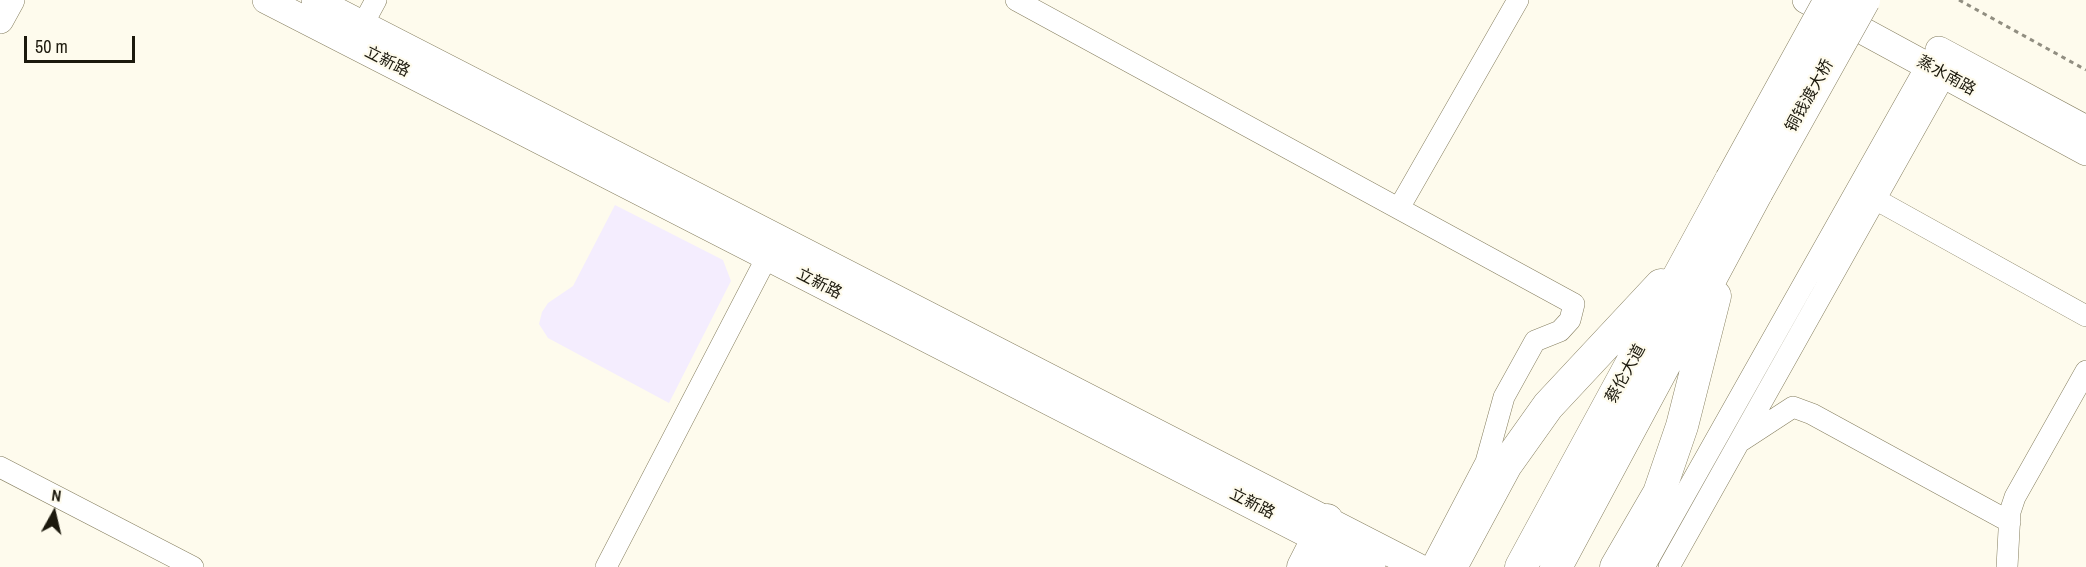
<!DOCTYPE html>
<html>
<head>
<meta charset="utf-8">
<style>
  body { margin:0 }
  #map { position:relative; width:2086px; height:567px; overflow:hidden; background:#fefbed; font-family:"Archivo Narrow",sans-serif }
  canvas { display:block }
  .north { position:absolute; left:24px; top:483px; width:60px; height:60px; -webkit-text-stroke:4px #fefbed; paint-order:stroke; rotate:8deg; font-size:16px; font-weight:700; line-height:24px; text-align:center; color:#1c190d }
  .north::after { content:''; display:block; margin:auto; width:21px; height:27px; background:#1c190d; clip-path:polygon(50% 0,100% 100%,50% 72%,0 100%) }
  .scale { position:absolute; left:24px; top:36px; width:111px; height:27px; box-sizing:border-box; border:3px solid #1c190d; border-top:0; padding-left:8px; font-size:18px; line-height:21px; white-space:nowrap; color:#1c190d; -webkit-text-stroke:4px #fefbed; paint-order:stroke }
</style>
</head>
<body>
<div id="map">
<canvas width="2086" height="567"></canvas>
<div class="north">N</div>
<div class="scale">50 m</div>
</div>
<script>
const c = document.querySelector('canvas').getContext('2d');
c.lineJoin = 'round';
function fillPath(path, color) {
  c.fillStyle = color;
  c.fill(path, 'evenodd');
}
function shape(rows) {
  const path = new Path2D();
  for (const r of rows) {
    path.moveTo(r[0], r[1]);
    for (let i = 2; i < r.length; i += 2) path.lineTo(r[i], r[i + 1]);
  }
  return path;
}
function stroke(path, color, width, dash) {
  c.strokeStyle = color;
  c.lineWidth = width;
  c.lineCap = dash ? 'butt' : 'round';
  c.setLineDash(dash || []);
  c.stroke(path);
}
function write(font, color, halo, rows, align = 'center') {
  c.font = font + ' "Archivo Narrow","Noto Sans SC",sans-serif';
  c.lineWidth = 4.5;
  c.setLineDash([]);
  c.textBaseline = 'middle';
  c.strokeStyle = halo;
  c.fillStyle = color;
  for (const [text, x, y, turn = 0] of rows) {
    c.save();
    c.translate(x, y);
    c.rotate((+turn || 0) * Math.PI / 180);
    c.textAlign = isNaN(turn) ? turn : align;
    if (halo) c.strokeText(text, 0, 0);
    c.fillText(text, 0, 0);
    c.restore();
  }
}
fillPath(shape([
  [615,205,723,260,731,281,669,403,548,338,539,324,542,312,548,303,573,286]
]), '#f4edfe');
const minor = shape([
  [1016,0,1574,304,1570,320,1560,331,1535,341,1504,397,1486,462,1431,567],
  [363,24,376,0],
  [1875,199,2086,316],
  [1399,208,1518,0],
  [1741,441,1793,407,1812,414,2010,522],
  [0,467,193,567],
  [606,567,767,257],
  [1644,567,1927,65],
  [1669,567,1945,75],
  [2007,567,2010,512,2015,497,2086,371]
]);
const major = shape([
  [266,0,1372,567],
  [315,0,1418,567],
  [1806,0,2086,152],
  [0,20,11,0],
  [1939,50,2086,129]
]);
const highway = shape([
  [1303,567,1327,520],
  [1312,567,1328,555,1345,552],
  [1451,567,1506,465,1548,406,1661,285],
  [1521,567,1731,180],
  [1556,567,1757,192],
  [1616,567,1659,493,1682,426,1715,296]
]);
stroke(minor, '#857e5f', 22);
stroke(major, '#857e5f', 28);
stroke(highway, '#857e5f', 33);
stroke(shape([
  [1959,0,2086,70]
]), '#918e81', 3, [4.5, 4.5]);
stroke(minor, '#fff', 21);
stroke(major, '#fff', 27);
stroke(highway, '#fff', 32);
const highwayBridge = shape([
  [1731,180,1830,0],
  [1757,192,1864,0]
]);
stroke(highwayBridge, '#857e5f', 33, []);
stroke(highwayBridge, '#fff', 32);
write('16px', '#1c190d', '#fefbed', [
  ["立新路",387,62,27],
  ["蒸水南路",1946,76,29],
  ["铜钱渡大桥",1810,96,-61],
  ["立新路",819,284,27],
  ["蔡伦大道",1626,374,-61],
  ["立新路",1252,504,27]
]);
</script>
</body>
</html>
